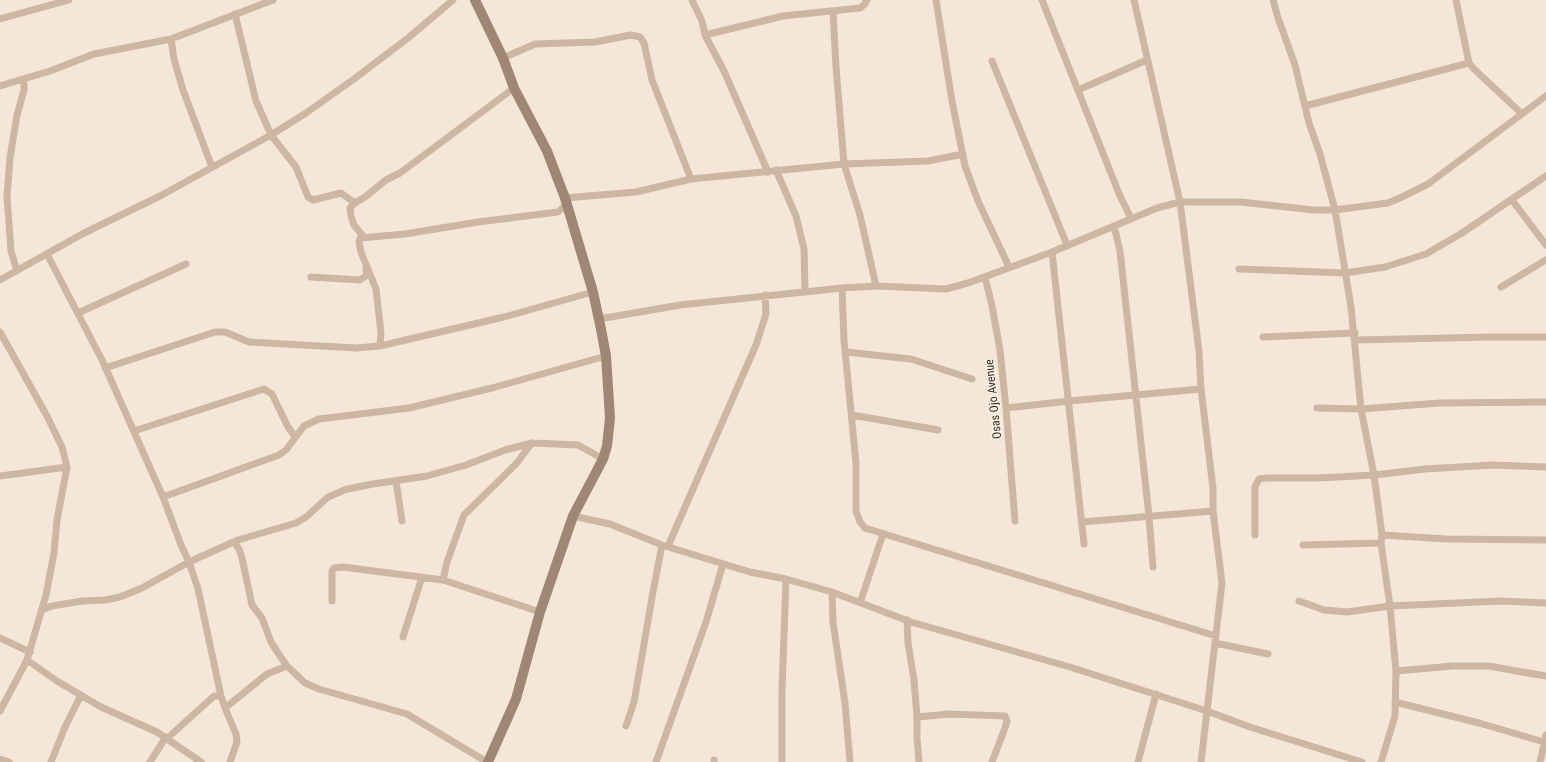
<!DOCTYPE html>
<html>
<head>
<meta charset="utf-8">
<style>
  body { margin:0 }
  canvas { display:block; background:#f4e7d8 }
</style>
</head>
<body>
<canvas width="1546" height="762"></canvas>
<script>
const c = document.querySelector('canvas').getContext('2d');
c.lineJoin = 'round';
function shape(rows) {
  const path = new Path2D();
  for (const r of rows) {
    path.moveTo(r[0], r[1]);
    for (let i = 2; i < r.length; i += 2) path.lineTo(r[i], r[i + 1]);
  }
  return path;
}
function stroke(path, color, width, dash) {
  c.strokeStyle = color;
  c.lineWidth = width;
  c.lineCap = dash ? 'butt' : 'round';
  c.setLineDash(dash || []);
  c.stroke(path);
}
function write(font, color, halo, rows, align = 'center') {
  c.font = font + ' "Roboto Condensed",sans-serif';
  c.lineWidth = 3;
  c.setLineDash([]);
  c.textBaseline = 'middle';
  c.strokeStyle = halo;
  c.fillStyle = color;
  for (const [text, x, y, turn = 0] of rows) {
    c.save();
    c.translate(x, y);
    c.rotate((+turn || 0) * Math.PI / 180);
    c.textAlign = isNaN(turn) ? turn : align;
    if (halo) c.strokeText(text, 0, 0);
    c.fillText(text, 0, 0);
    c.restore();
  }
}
stroke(shape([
  [692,0,702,21,705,35,724,71,768,172],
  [936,0,952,101,965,166,978,201,1009,267],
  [1042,0,1120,196,1131,218],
  [1134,0,1180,202,1199,351,1201,389,1213,488,1213,511,1222,583,1201,762],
  [1273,0,1278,18,1295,65,1309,123,1320,154,1335,210,1351,307,1361,409,1374,475,1382,535,1381,543,1390,606,1396,671,1395,716,1381,762],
  [1456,0,1469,63,1474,69,1521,113],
  [833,11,836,67,844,164,860,215,876,286],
  [235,14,256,101,271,135,296,167,308,197,313,200,341,193,355,203],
  [0,19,69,0],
  [705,35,783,16,860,8,865,4,867,0],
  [171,39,174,59,183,90,212,167],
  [503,58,535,44,595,42,631,35,640,37,644,43,652,80,691,179],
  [992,61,1067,245],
  [0,86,50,71,94,54,171,39,273,0],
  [1078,90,1147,60],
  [1305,106,1469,63],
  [776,170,796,216,804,249,805,291],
  [565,198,636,192,691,179,844,164,928,161,963,154],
  [1512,200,1546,245],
  [1114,226,1120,251,1149,516,1153,567],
  [363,236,354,225,351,216,350,208,355,203,365,197,386,180,400,173,514,88],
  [1052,252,1084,544],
  [47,254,103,362,163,497,181,545,189,562,238,540,296,523,306,517,328,497,347,489,373,484,427,476,466,465,505,450,532,443,578,445,603,459],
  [1239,269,1345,273,1385,267,1426,254,1462,233,1546,176],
  [17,271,11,251,7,196,10,158,17,115,24,90,24,79],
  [311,277,360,280,367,275,366,268],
  [985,277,992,306,1000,350,1006,408,1015,521],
  [0,280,84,233,160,196,271,135,306,113,354,79,408,38,453,0],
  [1501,287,1546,260],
  [842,288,844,340,856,463,856,511,860,522,865,528,1216,636],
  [78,313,186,264],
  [599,319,680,305,842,288,876,286,946,289,968,283,1052,252,1157,208,1180,202,1241,202,1314,210,1335,210,1388,203,1402,197,1428,184,1546,96],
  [0,332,47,416,62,447,67,467,57,520,54,553,46,595,27,660,0,711],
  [1263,337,1355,333],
  [1355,340,1492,337,1546,337],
  [380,346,381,333,376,289,361,252,359,242,360,238,405,234,478,222,558,212,567,204],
  [846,352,911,359,972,379],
  [105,368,215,332,225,332,249,342,356,348,380,346,504,317,593,292],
  [1006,408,1069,401,1201,389],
  [1317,408,1361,409,1440,403,1546,402],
  [852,415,938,430],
  [134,431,264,389,272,394,288,427,295,437],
  [0,476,67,467],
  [396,481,402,521],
  [163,497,279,455,286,450,304,426,319,419,409,408,492,388,606,356],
  [573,516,610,524,662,545,750,572,786,579,832,592,911,622,1070,667,1207,711,1250,727,1362,762],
  [1082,522,1213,511],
  [1255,535,1255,487,1259,479,1267,478,1319,478,1374,475,1425,469,1493,465,1546,467],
  [1382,535,1447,539,1546,540],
  [234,542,239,549,242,558,252,605,262,618,271,642,280,656,287,666,305,683,319,689,407,714,487,762],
  [1303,545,1381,543],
  [668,546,756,345,766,314,765,295],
  [443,580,447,562,464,515,516,464,532,443],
  [832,592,833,622,845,703,850,762],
  [332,601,332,571,334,568,343,567,443,580,540,612],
  [1299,601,1324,610,1347,612,1390,606,1501,601,1546,603],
  [860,603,883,534],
  [42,610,52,606,82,601,105,600,120,597,142,588,189,562,198,589,221,696,225,708,236,734,237,742,230,762],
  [907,620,908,643,914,680,917,717,917,738,919,762],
  [403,637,422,577],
  [0,638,30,652],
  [1215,643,1268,654],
  [27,660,57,681,101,707,157,732,201,762],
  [1396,671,1453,666,1489,666,1533,674],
  [1529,673,1546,676],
  [1395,702,1479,723,1544,742],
  [225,708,267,674,287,666],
  [917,717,949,714,1005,716,1007,721,1005,728,992,762],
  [626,726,634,702,653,592,662,545],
  [172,734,214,696,221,696],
  [0,759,9,762],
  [51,762,65,727,81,695],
  [150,762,166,737],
  [656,762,706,622,723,564],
  [714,762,714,760],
  [782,762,782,690,786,579],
  [1138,762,1156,694],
  [1540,762,1546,735]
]), '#cdb7a3', 7);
stroke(shape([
  [475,0,503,58,514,88,547,151,565,198,593,292,601,329,606,356,610,418,607,446,603,459,573,516,540,612,516,699,488,762]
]), '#a08674', 10);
write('12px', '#372c26', '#fbf1e5', [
  ["Osas Ojo Avenue",994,399,-96]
]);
</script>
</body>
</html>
